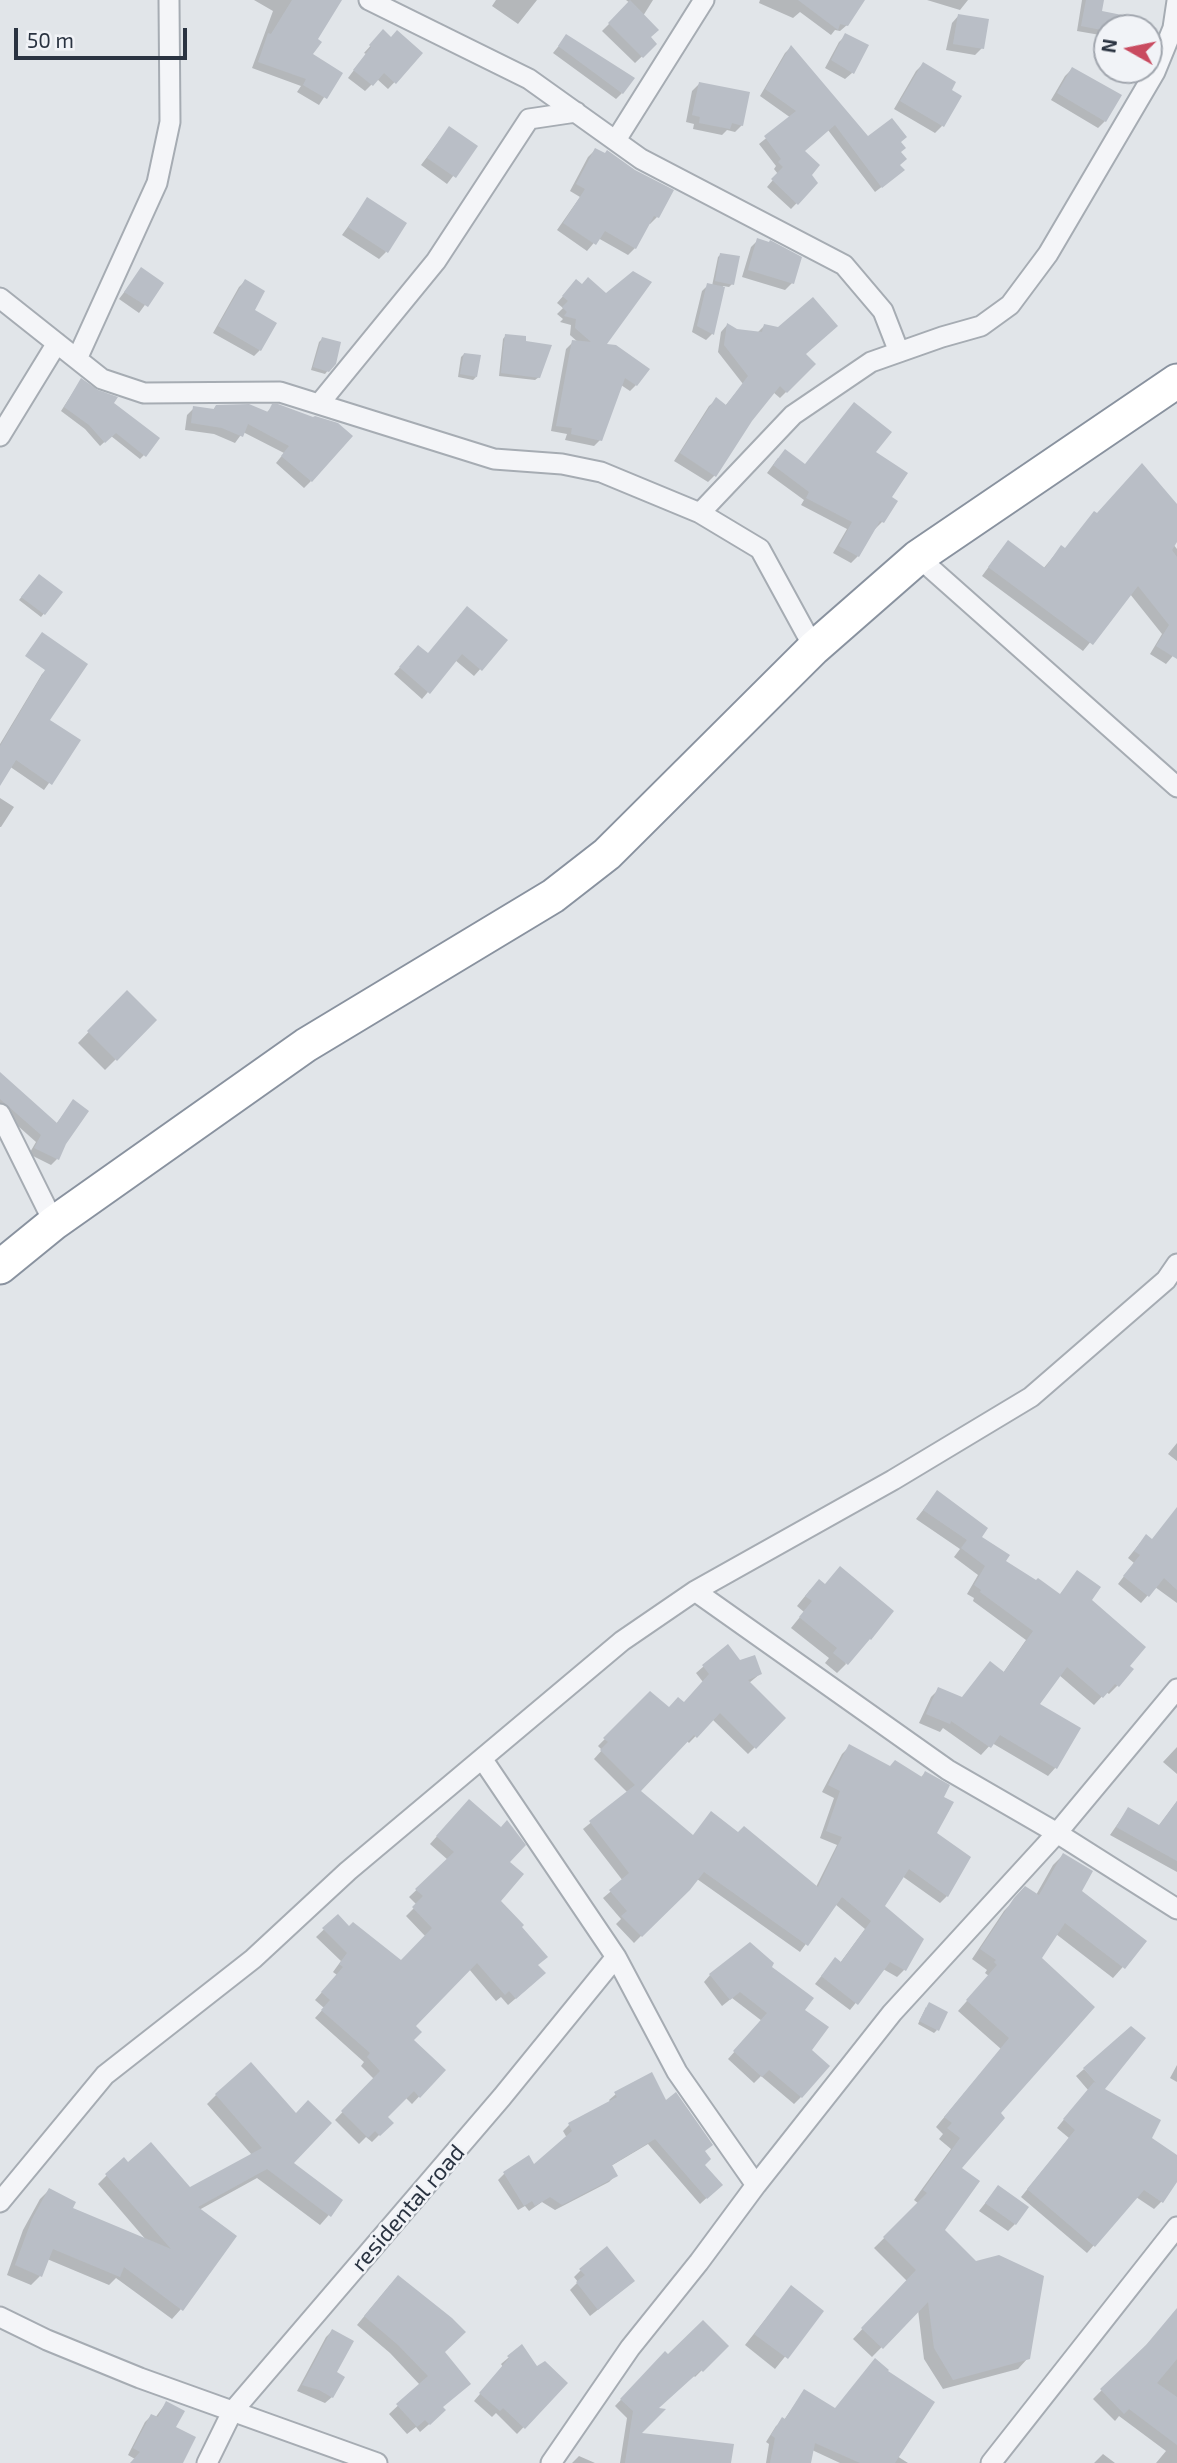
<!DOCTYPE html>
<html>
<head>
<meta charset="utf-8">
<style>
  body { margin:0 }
  #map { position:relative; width:1177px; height:2463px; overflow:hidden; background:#e1e5e9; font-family:"Exo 2",sans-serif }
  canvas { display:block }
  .north { position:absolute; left:1093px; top:14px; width:70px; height:70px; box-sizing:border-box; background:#f1f3f7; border:2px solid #a1a6ae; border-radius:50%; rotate:279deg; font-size:19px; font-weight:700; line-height:28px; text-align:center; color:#2a3341 }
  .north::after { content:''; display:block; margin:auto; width:24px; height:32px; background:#c94b60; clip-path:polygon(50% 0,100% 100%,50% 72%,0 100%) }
  .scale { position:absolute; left:14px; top:28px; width:173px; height:32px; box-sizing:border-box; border:4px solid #2a3341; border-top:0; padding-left:9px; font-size:21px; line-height:24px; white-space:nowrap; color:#2a3341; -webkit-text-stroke:5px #f1f3f7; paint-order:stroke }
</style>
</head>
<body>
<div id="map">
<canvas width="1177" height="2463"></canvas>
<div class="north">N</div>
<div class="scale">50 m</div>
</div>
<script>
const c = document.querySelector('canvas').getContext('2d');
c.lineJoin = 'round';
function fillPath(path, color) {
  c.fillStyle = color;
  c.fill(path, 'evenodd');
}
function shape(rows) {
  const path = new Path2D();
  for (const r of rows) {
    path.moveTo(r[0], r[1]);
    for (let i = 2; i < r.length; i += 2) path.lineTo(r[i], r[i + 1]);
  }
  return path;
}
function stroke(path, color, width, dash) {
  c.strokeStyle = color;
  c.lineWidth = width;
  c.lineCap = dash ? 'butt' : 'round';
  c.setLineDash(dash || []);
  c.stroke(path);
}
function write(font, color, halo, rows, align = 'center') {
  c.font = font + ' "Exo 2",sans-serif';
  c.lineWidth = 5;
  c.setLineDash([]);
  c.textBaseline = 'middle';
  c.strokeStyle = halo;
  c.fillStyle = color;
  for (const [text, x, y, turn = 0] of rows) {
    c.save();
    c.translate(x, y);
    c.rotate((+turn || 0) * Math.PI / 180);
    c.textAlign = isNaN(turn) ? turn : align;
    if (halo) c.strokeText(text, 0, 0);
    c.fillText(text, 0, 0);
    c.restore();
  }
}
fillPath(shape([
  [254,0,340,0,316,39,311,54,340,73,319,105,297,92,301,86,252,68,273,11],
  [496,0,537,0,518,24,492,6],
  [626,0,653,0,643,16,649,37,655,44,635,63,602,31,630,3],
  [760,0,862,0,847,25,840,31,835,30,831,35,800,12,793,18,759,3],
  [927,0,968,0,960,10],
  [1082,0,1102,0,1100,12,1128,28,1107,28,1107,43,1099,41,1100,35,1077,31],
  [959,15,982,48,975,55,946,50,952,23],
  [383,32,391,39,421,54,388,89,377,79,365,91,348,78,366,54,364,53],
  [846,35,852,73,845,79,825,68,839,42],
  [566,37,622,93,616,99,553,53],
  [790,48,868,139,899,142,896,176,875,192,828,130,803,151,809,175,816,183,791,209,767,187,778,174,774,169,776,166,759,144,791,118,760,96,785,53],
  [923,64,942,126,935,133,894,109,916,71],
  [1072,69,1105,121,1098,128,1051,100,1065,76],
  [699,84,742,125,735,132,727,130,722,135,693,129,694,124,686,122,692,91],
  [449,128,476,146,447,184,421,165],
  [595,150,657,217,650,224,648,223,635,248,628,255,598,238,587,251,557,230,580,197,570,191,588,157],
  [367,200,386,252,379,259,342,235],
  [758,240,792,283,785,290,742,277,751,247],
  [721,254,732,284,729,287,723,286,712,334,706,340,692,332,702,291,708,285,712,286,718,257],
  [141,270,161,283,139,313,119,299],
  [245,281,260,350,254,356,213,333,239,287],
  [570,288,604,345,636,385,630,391,621,385,600,440,594,446,565,440,567,434,551,431,566,349,573,342,579,343,570,335,571,325,560,322,563,319,557,314,563,308,557,303],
  [727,325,736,331,758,332,764,326,814,364,780,398,773,392,750,420,714,476,708,482,674,461,709,406,716,400,725,406,743,384,718,352,721,332],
  [506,335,539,377,535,380,499,376,503,339],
  [322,339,334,363,325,374,311,370,319,342],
  [464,354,476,377,473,380,458,377,461,357],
  [81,380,111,403,144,455,140,459,111,436,100,446,85,429,61,411],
  [216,406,266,413,273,406,311,481,304,488,276,463,284,453,243,432,235,443,214,434,185,430,187,415,194,408,212,411],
  [874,453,890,498,895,501,882,522,875,529,874,528,858,556,851,563,833,553,847,529,801,505,804,500,767,473,778,458,804,466],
  [1177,520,1177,539,1173,544,1177,549,1177,651,1166,664,1150,654,1162,634,1130,594,1083,651,982,576,1001,550,1043,569,1061,547,1064,550],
  [36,579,61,593,41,617,19,600],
  [506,640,474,676,455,660,422,699,394,674,412,654,427,655],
  [48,668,47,721,79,741,44,790,9,766,0,768,0,744,42,674],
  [0,798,14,807,1,827,0,827],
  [127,992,155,1020,105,1070,78,1043],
  [0,1087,56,1124,73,1102,65,1143,57,1159,51,1165,29,1154,36,1142,0,1110],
  [1177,1443,1177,1461,1168,1454],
  [937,1492,1003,1561,1059,1596,1077,1573,1089,1600,1128,1667,1117,1686,1109,1694,1106,1692,1094,1705,1059,1675,1038,1705,1056,1767,1048,1776,992,1743,981,1755,943,1728,940,1732,919,1723,931,1697,939,1689,961,1699,990,1663,1003,1673,1026,1640,973,1601,974,1598,967,1594,978,1575,954,1557,960,1549,916,1519],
  [1177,1511,1177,1603,1155,1587,1141,1603,1118,1584,1134,1563,1128,1558,1140,1543,1151,1541],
  [810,1590,846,1664,837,1673,825,1663,829,1658,791,1628,804,1612,797,1606],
  [727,1646,740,1662,760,1674,749,1683,784,1718,748,1754,712,1719,689,1743,686,1740,639,1791,692,1836,816,1887,837,1845,820,1838,834,1798,822,1792,842,1754,849,1747,889,1768,920,1778,925,1773,942,1798,935,1834,968,1858,947,1896,940,1903,902,1876,883,1907,922,1940,904,1970,897,1977,883,1969,850,2010,815,1984,835,1959,840,1963,865,1929,835,1904,800,1952,697,1879,634,1943,616,1924,621,1919,603,1898,623,1881,583,1829,628,1793,594,1759,602,1750,598,1746,650,1693,669,1709,684,1704,703,1682,696,1673],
  [1177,1747,1177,1774,1163,1762],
  [1177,1801,1177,1872,1110,1835,1128,1809,1158,1827],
  [462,1808,507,1862,498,1901,520,1927,537,1965,536,1981,508,2005,501,1997,496,2001,469,1969,413,2026,412,2040,443,2071,412,2104,405,2097,385,2117,391,2123,372,2142,366,2137,359,2144,335,2120,374,2079,361,2066,364,2062,315,2018,324,2008,315,2000,337,1975,333,1972,341,1961,316,1937,338,1916,349,1928,401,1962,426,1937,406,1916,417,1905,409,1897,448,1860,430,1844],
  [1063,1855,1079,1892,1145,1942,1113,1978,1056,1934,1039,1959,998,2113,959,2168,942,2230,1028,2358,1018,2369,943,2389,924,2359,918,2310,872,2357,853,2339,907,2281,874,2248,919,2204,914,2200,951,2149,939,2139,943,2134,936,2127,1001,2049,958,2011,989,1976,985,1973,987,1970,972,1959,1004,1911,1026,1888,1036,1895,1053,1865],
  [769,1967,802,2011,810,2050,801,2097,794,2104,761,2076,754,2083,728,2059,762,2021,732,1998,722,2006,704,1982,710,1975],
  [926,2007,937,2030,934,2033,918,2024],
  [1177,2065,1177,2082,1170,2078],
  [1084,2069,1150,2138,1177,2157,1177,2178,1161,2202,1154,2209,1136,2197,1087,2253,1021,2197,1069,2138,1057,2128,1088,2090,1076,2076],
  [616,2094,666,2102,703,2152,703,2165,714,2191,700,2204,648,2144,611,2166,615,2176,609,2182,555,2210,542,2202,529,2211,525,2206,518,2210,498,2180,504,2174,534,2166,567,2138,563,2131,569,2125,611,2103,609,2100],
  [216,2095,295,2116,292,2164,341,2201,320,2225,257,2178,199,2210,181,2309,172,2319,116,2278,109,2285,47,2259,40,2276,31,2285,7,2275,23,2230,40,2199,49,2190,70,2209,147,2241,98,2184,107,2175,128,2165,190,2189,252,2155,207,2104],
  [998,2187,1015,2224,1008,2231,979,2211],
  [581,2270,625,2288,590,2316,570,2290,578,2282,574,2277],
  [390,2285,443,2352,442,2408,435,2419,420,2432,416,2427,407,2434,389,2414,420,2385,390,2353,357,2325],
  [791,2287,822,2311,775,2369,745,2345],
  [1177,2314,1177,2463,1156,2463,1166,2451,1119,2416,1115,2421,1093,2399],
  [332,2331,335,2373,332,2397,325,2403,297,2391,326,2337],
  [726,2346,695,2377,693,2375,656,2409,638,2434,729,2463,620,2463,627,2418,615,2406,665,2353,668,2357],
  [521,2347,537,2368,566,2383,517,2434,496,2413,492,2417,474,2401,503,2367,501,2364],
  [804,2391,897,2456,908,2463,840,2463,812,2450,809,2463,766,2463,769,2444,766,2442,776,2426,784,2420],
  [166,2403,174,2427,181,2463,132,2463,135,2459,128,2455,145,2422,151,2416,155,2418],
  [1103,2454,1115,2463,1094,2463],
  [579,2456,595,2463,572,2463]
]), '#0003');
fillPath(shape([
  [292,0,342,0,318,39,322,42,313,54,343,73,327,99,303,85,306,79,258,62,268,33,271,34],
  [630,0,659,30,651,37,657,44,643,58,608,23],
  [798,0,865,0,848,26,840,24,838,30],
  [1086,0,1104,0,1102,11,1142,19,1142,28,1107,28,1107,31,1081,26],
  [958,14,989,19,984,49,953,44],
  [383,29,391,37,397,30,423,53,396,84,384,73,373,86,353,70,371,47,369,45],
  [845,33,869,45,854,74,831,60],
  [566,34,635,78,623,94,558,46],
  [791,45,868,136,892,118,907,137,901,142,906,148,901,152,907,159,900,165,905,170,882,188,835,125,805,151,820,165,812,175,818,183,798,205,771,179,783,167,778,162,781,159,764,136,796,111,765,89],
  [923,62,956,82,952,90,962,96,944,127,900,101],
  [1072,67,1122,95,1106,122,1057,93],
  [699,82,750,92,743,126,732,123,730,129,699,123,700,117,692,115],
  [449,126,478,146,456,178,427,158],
  [595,148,605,153,607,150,635,170,674,190,659,218,654,216,636,249,605,231,596,245,563,223,585,189,576,184],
  [367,197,407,223,388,253,348,227],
  [757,238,769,242,770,240,802,257,794,284,748,270],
  [720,253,740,256,734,285,715,281],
  [141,267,164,283,148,307,124,292],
  [633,271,652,282,607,344,616,345,650,369,637,386,625,378,602,441,571,434,572,428,556,426,572,340,591,342,575,328,576,319,564,316,567,312,562,307,568,301,562,296,576,279,582,284,588,277,606,293],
  [245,279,265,291,255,310,277,323,261,351,218,326],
  [707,283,725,287,714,335,697,326],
  [813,297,838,326,806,354,816,364,787,393,780,386,752,421,716,477,680,453,716,397,726,405,748,376,724,345,727,323,737,329,762,332,764,324,778,327],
  [505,334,526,336,526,341,552,345,540,378,501,373],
  [322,337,341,342,336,364,329,372,313,367],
  [464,353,481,355,477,377,460,374],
  [81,378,98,390,118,397,114,403,160,438,146,457,116,433,105,443,89,425,64,407],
  [854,402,892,432,876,452,908,473,892,497,898,501,884,523,880,521,859,557,839,546,852,522,806,498,809,492,773,465,785,449,805,464],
  [249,404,268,412,272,404,278,404,313,417,315,416,338,423,353,436,312,482,281,456,289,446,248,424,243,437,222,428,191,423,193,406,214,409,216,405],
  [1142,463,1177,504,1177,542,1172,550,1177,557,1177,659,1156,646,1169,625,1138,586,1093,645,988,567,1008,540,1045,568,1061,545,1065,548,1094,511,1097,513],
  [39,574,63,592,45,615,21,597],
  [467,606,508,640,482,671,462,654,430,694,399,667,418,645,428,653],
  [42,632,88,664,50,720,81,740,52,785,16,760,0,786,0,746,45,670,25,656],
  [127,990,157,1020,117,1061,87,1031],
  [0,1072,57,1123,73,1099,89,1111,66,1144,59,1160,34,1148,41,1135,0,1099],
  [937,1490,988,1528,982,1537,1010,1555,1006,1561,1036,1580,1038,1578,1060,1594,1077,1570,1101,1587,1092,1600,1146,1647,1130,1666,1134,1669,1119,1687,1115,1684,1103,1698,1067,1667,1040,1704,1081,1728,1057,1769,1000,1735,991,1748,951,1721,950,1724,926,1714,938,1687,962,1697,990,1661,1004,1672,1033,1631,980,1592,981,1590,974,1585,985,1566,961,1548,967,1540,923,1510],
  [1177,1507,1177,1590,1164,1578,1149,1597,1123,1576,1140,1555,1134,1551,1146,1534,1152,1539],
  [840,1566,894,1611,871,1640,870,1639,848,1665,833,1653,837,1648,799,1617,812,1601,805,1596,819,1579,825,1584],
  [728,1644,740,1660,755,1655,762,1674,748,1680,786,1718,756,1749,720,1713,697,1738,694,1735,641,1791,693,1835,711,1811,738,1832,744,1826,818,1887,842,1837,826,1831,840,1791,828,1785,849,1744,890,1766,895,1760,922,1777,925,1771,950,1785,944,1797,954,1802,937,1833,971,1857,948,1897,909,1869,885,1906,924,1939,906,1971,890,1962,858,2005,821,1976,835,1957,841,1962,871,1921,842,1897,808,1946,704,1872,690,1890,642,1937,621,1916,627,1911,609,1890,629,1873,589,1821,635,1785,600,1750,608,1742,603,1738,650,1691,669,1707,678,1697,684,1702,709,1674,702,1665],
  [469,1799,501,1827,507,1820,526,1845,510,1862,524,1874,501,1901,524,1925,522,1927,548,1957,538,1965,546,1973,516,1999,509,1991,505,1995,477,1963,416,2026,422,2032,414,2040,446,2070,420,2098,414,2091,388,2117,394,2123,380,2136,375,2131,368,2138,341,2111,380,2071,367,2057,370,2053,321,2010,330,2000,321,1992,343,1967,339,1964,347,1953,322,1928,338,1914,349,1926,353,1922,401,1960,432,1928,412,1907,423,1896,415,1889,454,1852,436,1836],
  [1177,1801,1177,1861,1116,1827,1128,1807,1159,1825],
  [1063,1853,1093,1871,1082,1891,1147,1941,1125,1969,1065,1923,1042,1958,1095,2007,1001,2113,1005,2118,962,2168,980,2181,945,2230,976,2261,999,2255,1044,2276,1030,2359,953,2380,934,2348,928,2302,883,2349,861,2328,916,2270,883,2237,927,2193,923,2190,960,2138,947,2128,952,2123,944,2117,1009,2038,966,2000,997,1965,994,1962,996,1960,980,1949,1014,1898,1025,1886,1039,1895],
  [750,1942,774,1963,772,1967,814,1998,805,2010,829,2027,812,2050,830,2066,802,2098,769,2070,762,2077,733,2051,767,2013,740,1992,730,2000,709,1974],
  [929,2002,948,2012,939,2031,919,2021],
  [1131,2026,1146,2038,1105,2089,1161,2120,1152,2138,1177,2155,1177,2182,1163,2203,1144,2190,1095,2247,1027,2189,1075,2130,1063,2119,1094,2082,1096,2083,1083,2068],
  [251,2062,296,2113,308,2100,332,2123,294,2163,343,2200,331,2217,267,2169,198,2207,237,2236,183,2311,124,2267,120,2277,53,2249,42,2277,15,2265,32,2219,49,2188,76,2202,73,2208,171,2249,105,2174,124,2157,128,2162,151,2142,190,2187,262,2148,215,2094],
  [652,2072,666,2100,676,2092,713,2145,705,2151,711,2159,705,2165,723,2185,707,2199,655,2139,612,2165,618,2176,562,2205,550,2197,535,2206,532,2201,524,2206,503,2172,529,2155,534,2164,572,2131,568,2123,617,2097,614,2092],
  [998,2185,1029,2207,1016,2225,985,2203],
  [607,2246,635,2281,598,2310,576,2282,585,2275,579,2269],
  [398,2275,452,2318,466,2332,445,2352,471,2384,443,2407,446,2410,430,2425,425,2420,417,2427,396,2404,428,2376,398,2345,364,2316],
  [791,2285,824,2311,788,2359,754,2334],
  [1177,2308,1177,2359,1157,2383,1177,2397,1177,2445,1129,2409,1124,2414,1100,2389,1146,2345],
  [703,2320,729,2346,703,2372,701,2370,659,2408,666,2409,642,2433,734,2444,731,2463,625,2463,633,2411,620,2399,665,2351,668,2354],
  [332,2329,354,2341,337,2372,345,2377,333,2398,319,2390,302,2385],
  [522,2344,537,2366,545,2361,568,2383,525,2429,503,2408,500,2411,479,2393,509,2358,507,2356],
  [875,2358,889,2370,888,2371,935,2402,895,2463,860,2463,815,2443,811,2463,770,2463,775,2438,771,2435,782,2417,785,2419,804,2389,835,2408],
  [166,2401,185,2411,176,2427,196,2437,183,2463,130,2463,140,2452,133,2448,151,2414,158,2417]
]), '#b9bec6');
const minor = shape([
  [369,0,529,79,641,159,844,265,883,311,899,352],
  [616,140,704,0],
  [0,298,102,379,144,393,280,392,494,459,562,464,601,472,700,513,760,549,814,648],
  [77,359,157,183,170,122,169,0],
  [319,404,436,261,529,119,576,112],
  [0,436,57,343],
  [700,513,793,415,871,362,942,337,981,326,1010,305,1048,254,1155,72,1173,28,1177,1],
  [918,557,1177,787],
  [0,1114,54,1223],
  [695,1591,948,1770,1057,1833,1177,1909],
  [483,1760,616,1957,677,2072,756,2185],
  [0,2202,105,2075,253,1959,348,1871,622,1641,695,1591,893,1480,1031,1397,1166,1280,1177,1264],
  [0,2317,47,2340,140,2378,377,2463],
  [207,2463,232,2412,502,2097,616,1957],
  [551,2463,630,2348,699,2262,756,2185,892,2013,1057,1833,1177,1689],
  [991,2463,1177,2227]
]);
const trunk = shape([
  [0,1267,54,1223,306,1045,553,896,607,854,814,648,918,557,1177,381]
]);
stroke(minor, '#a6acb3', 23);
stroke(trunk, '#89929f', 37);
stroke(minor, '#f4f5f8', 19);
stroke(trunk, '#fff', 33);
write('23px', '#2a3341', '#f1f3f7', [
  ["residental road",408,2208,-49]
]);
</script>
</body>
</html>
